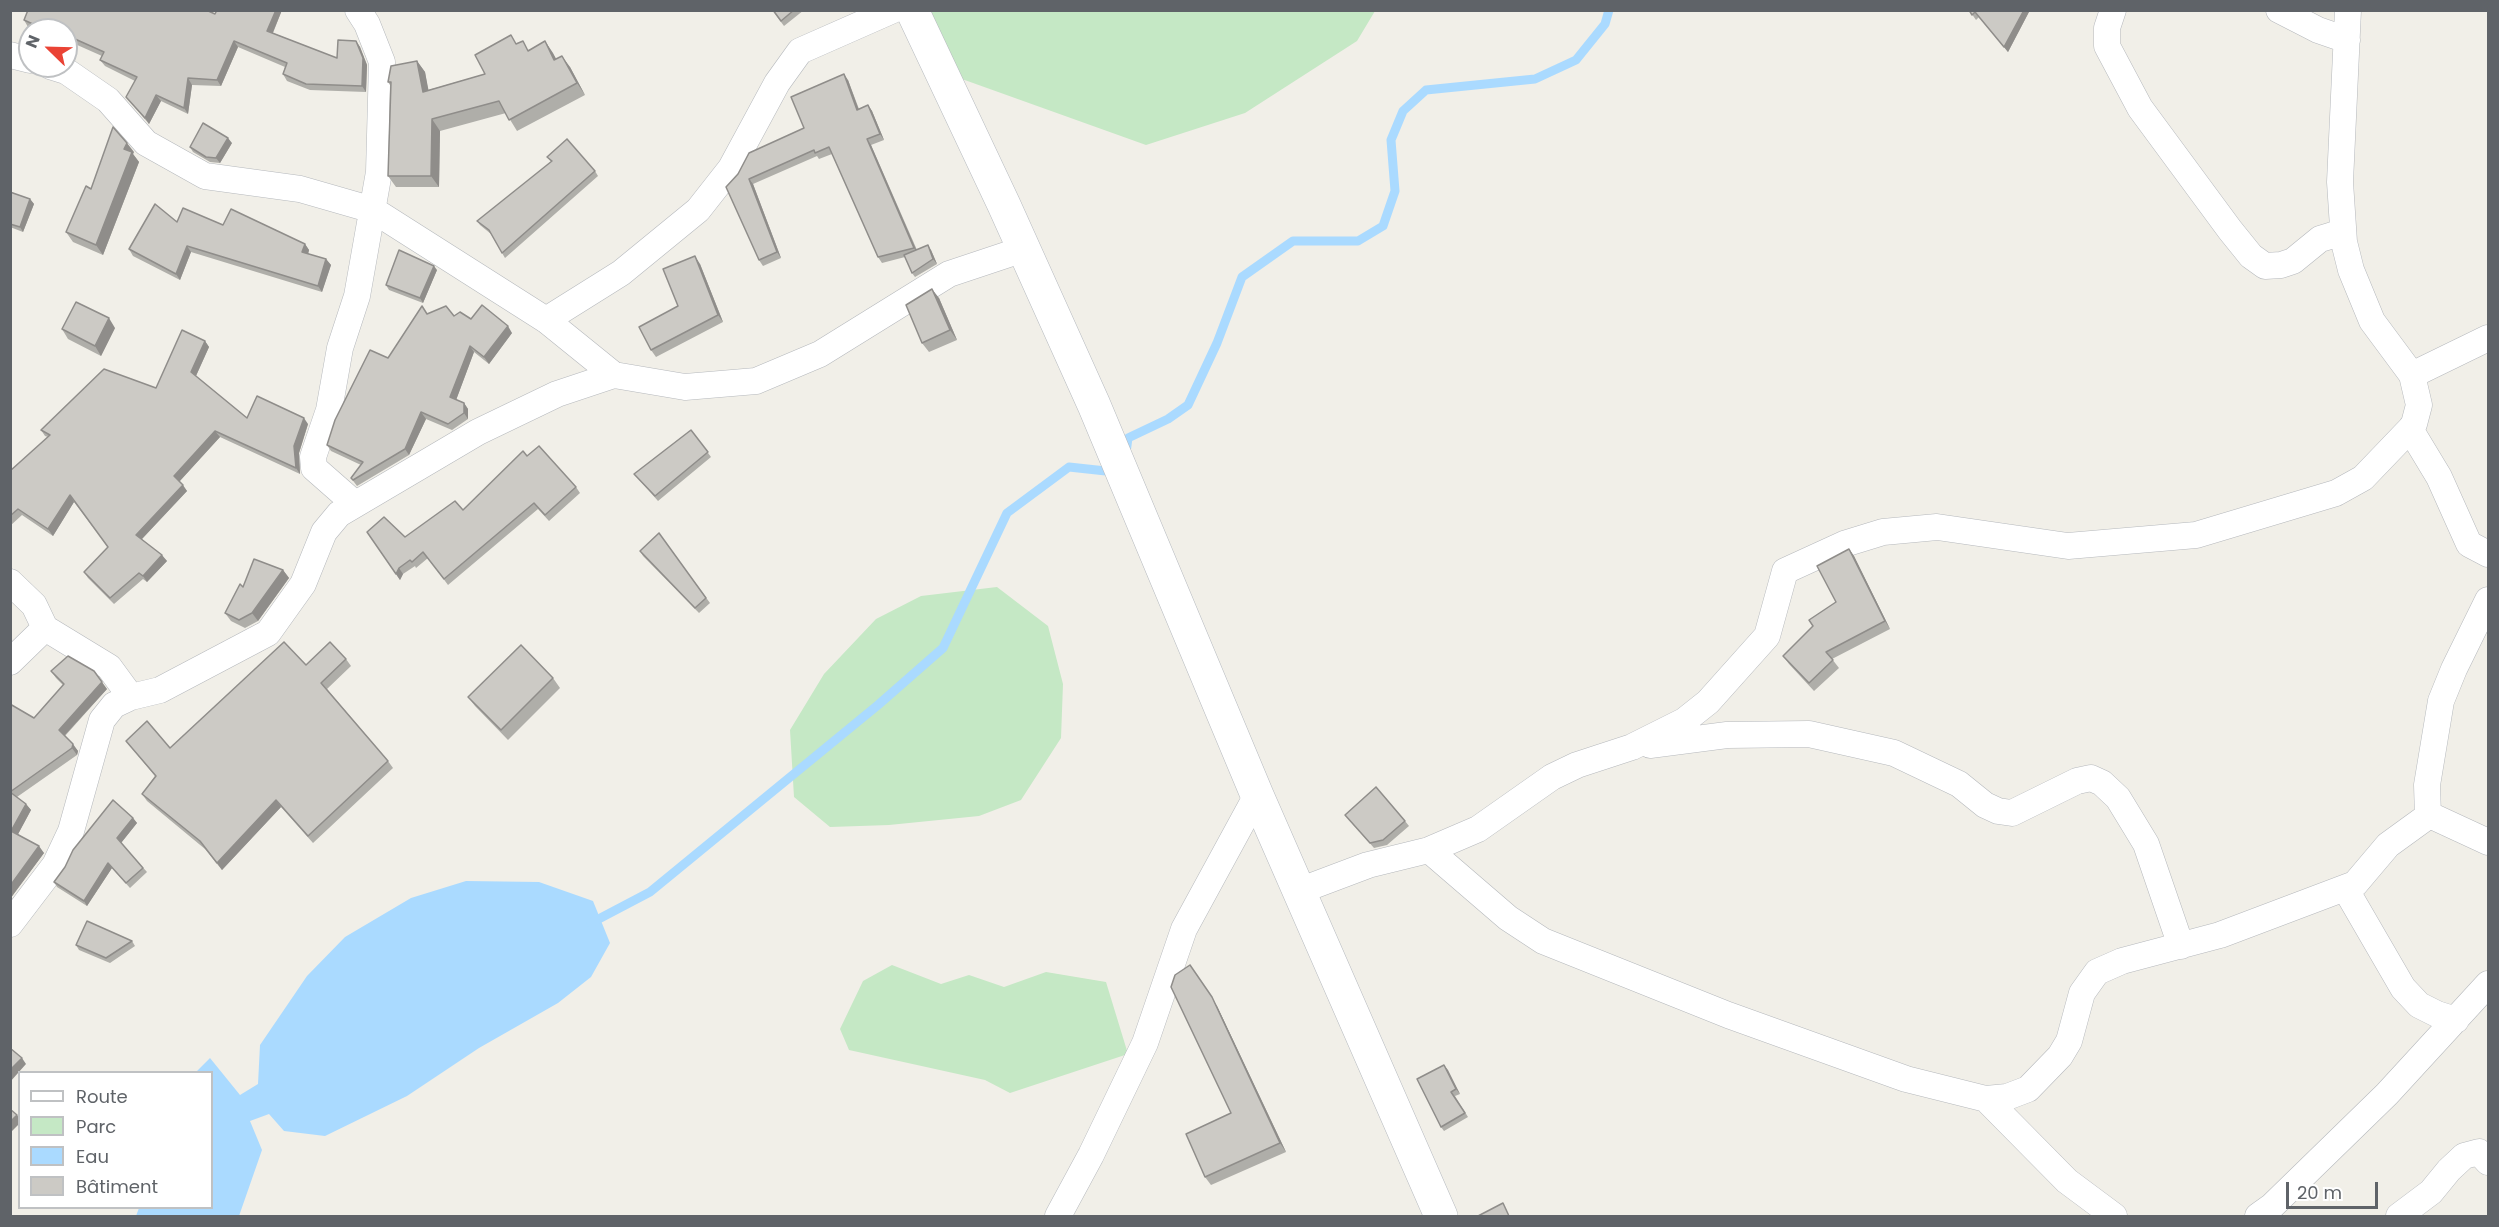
<!DOCTYPE html>
<html>
<head>
<meta charset="utf-8">
<style>
  body { margin:0 }
  #map { position:relative; width:2499px; height:1227px; overflow:hidden; background:#f1efe8; font-family:Poppins,sans-serif }
  canvas { display:block }
  .frame { position:absolute; inset:0; border:12px solid #5f6368; pointer-events:none }
  .legend { position:absolute; left:18px; top:1071px; width:195px; height:138px; box-sizing:border-box; background:#fff; border:2px solid #bfc1c3; margin:0; padding:8px 10px; list-style:none; font-size:18px; color:#5f6368 }
  .legend li { display:flex; align-items:center; gap:12px; height:30px }
  .legend b { width:30px; border:2px solid #bfc1c3 }
  .north { position:absolute; left:18px; top:18px; width:60px; height:60px; box-sizing:border-box; background:#fff; border:2px solid #bfc1c3; border-radius:50%; rotate:293deg; font-size:16px; font-weight:700; line-height:24px; text-align:center; color:#5f6368 }
  .north::after { content:''; display:block; margin:auto; width:21px; height:27px; background:#ea4335; clip-path:polygon(50% 0,100% 100%,50% 72%,0 100%) }
  .scale { position:absolute; left:2286px; top:1182px; width:92px; height:27px; box-sizing:border-box; border:3px solid #5f6368; border-top:0; padding-left:8px; font-size:18px; line-height:21px; white-space:nowrap; color:#5f6368; -webkit-text-stroke:4px #fff; paint-order:stroke }
</style>
</head>
<body>
<div id="map">
<canvas width="2499" height="1227"></canvas>
<div class="frame"></div>
<ul class="legend">
<li><b style="height:8px;background:#fff"></b>Route</li>
<li><b style="height:16px;background:#c5e8c5"></b>Parc</li>
<li><b style="height:16px;background:#aadaff"></b>Eau</li>
<li><b style="height:16px;background:#cccac5"></b>Bâtiment</li>
</ul>
<div class="north">N</div>
<div class="scale">20 m</div>
</div>
<script>
const c = document.querySelector('canvas').getContext('2d');
c.lineJoin = 'round';
function fillPath(path, color) {
  c.fillStyle = color;
  c.fill(path, 'evenodd');
}
function shape(rows) {
  const path = new Path2D();
  for (const r of rows) {
    path.moveTo(r[0], r[1]);
    for (let i = 2; i < r.length; i += 2) path.lineTo(r[i], r[i + 1]);
  }
  return path;
}
function stroke(path, color, width, dash) {
  c.strokeStyle = color;
  c.lineWidth = width;
  c.lineCap = dash ? 'butt' : 'round';
  c.setLineDash(dash || []);
  c.stroke(path);
}
fillPath(shape([
  [909,11,1375,11,1357,41,1245,113,1146,145,934,69],
  [997,587,1048,626,1063,684,1061,738,1021,800,979,816,889,825,830,827,794,797,790,730,824,674,876,619,921,596],
  [892,965,941,984,969,975,1004,987,1046,972,1106,982,1128,1054,1010,1093,985,1080,849,1050,840,1029,863,981]
]), '#c5e8c5');
fillPath(shape([
  [466,881,539,882,593,901,610,943,591,977,558,1003,479,1048,407,1096,325,1136,284,1131,269,1114,250,1121,262,1150,239,1216,136,1216,139,1208,212,1208,212,1072,196,1072,210,1058,240,1095,258,1084,260,1045,307,976,345,937,411,898]
]), '#aadaff');
stroke(shape([
  [1126,453,1128,438,1168,419,1188,405,1217,343,1242,277,1293,241,1358,241,1383,226,1395,191,1391,140,1403,111,1426,90,1535,79,1576,60,1605,24,1609,10],
  [591,923,650,892,878,705,943,648,1007,513,1069,467,1115,472]
]), '#aadaff', 9);
const street = shape([
  [2113,10,2107,28,2107,46,2140,108,2230,230,2251,256,2265,266,2281,265,2293,261,2320,239,2343,232],
  [2279,10,2318,30,2347,40],
  [10,55,30,60],
  [50,66,66,71,108,100,146,143,205,176,300,189,373,210,546,320,614,375],
  [546,320,621,273,698,210,731,168,777,83,800,51,893,10],
  [2412,375,2488,338],
  [2410,429,2439,477,2469,544,2488,554],
  [355,504,314,468,313,457,329,410,340,348,357,296,379,172,382,62,367,24,358,10],
  [10,582,34,605,45,628,109,667,131,697],
  [10,662,45,628],
  [1650,745,1727,735,1809,734,1894,753,1959,784,1985,805,1998,811,2012,813,2077,781,2091,778,2102,783,2118,798,2146,844,2181,946],
  [2428,816,2427,785,2441,701,2454,669,2488,600],
  [1429,850,1508,918,1543,941,1728,1015,1906,1079,1986,1099,2067,1181,2114,1216],
  [2345,888,2403,988,2419,1005,2437,1014,2456,1020],
  [1299,891,1368,865,1429,850,1478,829,1552,777,1577,765,1632,747,1684,721,1708,702,1767,636,1785,571,1844,544,1883,532,1937,527,2068,546,2196,535,2336,493,2363,478,2410,429,2414,424,2419,405,2412,375,2372,321,2351,270,2344,242,2340,182,2348,10],
  [10,924,55,865,71,831,102,720,114,705,131,697,160,690,268,633,303,584,324,532,339,514,478,432,557,394,614,375,685,387,756,381,820,354,949,274,1024,249],
  [1986,1099,2007,1097,2028,1089,2060,1056,2069,1041,2082,993,2097,972,2122,961,2220,935,2355,884,2388,845,2428,816,2434,817,2488,842],
  [1058,1216,1091,1155,1145,1043,1184,929,1257,795],
  [2258,1216,2272,1206,2387,1094,2488,984],
  [2399,1216,2431,1192,2449,1170,2464,1156,2479,1152,2488,1162]
]);
const secondary = shape([
  [912,10,1004,205,1094,405,1257,795,1441,1216]
]);
stroke(street, '#b5b8bc', 27);
stroke(secondary, '#b6babf', 34);
stroke(street, '#fff', 26);
stroke(secondary, '#fff', 33);
fillPath(shape([
  [25,10,206,10,215,14,282,10,273,33,337,58,356,41,360,47,367,65,366,92,310,90,287,81,283,74,285,67,238,47,221,86,192,85,188,114,161,101,149,124,126,97,135,81,105,66,100,60,102,56,66,40,66,30,36,30,28,27,24,20,28,12],
  [772,10,804,10,784,26],
  [1969,10,2030,10,2008,52,1979,17,1976,20],
  [545,41,556,59,570,67,585,95,517,131,506,113,440,131,439,187,396,187,388,176,390,85,388,82,417,61,425,72,428,90,485,74,517,44,529,50],
  [848,80,859,109,868,105,872,111,884,140,871,145,917,250,931,250,937,264,915,277,912,273,905,257,882,263,878,257,832,154,819,159,817,156,753,184,781,258,763,266,759,260,738,174,804,128],
  [232,143,220,163,210,162,193,152,190,147],
  [134,152,133,154,139,162,103,255,73,242,66,232,91,189],
  [547,157,595,171,598,176,505,258,491,234,480,225,477,221,551,162],
  [10,192,30,199,34,204,23,232,10,227],
  [177,222,223,225,305,244,309,250,308,254,326,259,331,265,322,292,191,252,180,280,133,256,129,249],
  [700,264,723,322,656,357,651,350,678,306],
  [437,270,423,303,389,290,386,285],
  [939,298,957,340,929,352,922,343],
  [427,314,454,316,471,319,512,333,489,364,474,352,456,400,464,403,468,409,468,419,452,430,426,419,409,455,357,486,351,478,361,465,331,451,327,445,388,358],
  [115,328,101,356,68,339,62,329],
  [205,341,209,347,196,376,247,418,308,424,299,453,300,474,220,437,179,482,187,491,142,539,167,561,147,582,143,579,114,604,88,578,84,572,108,547,74,502,53,536,22,515,10,526,10,471,48,437,45,436,41,430,156,388],
  [691,430,711,457,658,501,634,474],
  [527,456,576,487,580,493,549,521,538,509,448,585,428,558,416,568,415,566,403,574,400,580,367,532,405,537,463,510],
  [659,533,710,603,699,613,643,556,640,551],
  [1849,549,1854,556,1890,629,1832,659,1839,668,1814,691,1789,664,1783,656,1813,626,1836,602],
  [283,570,289,578,258,621,245,628,231,621,225,613,243,587],
  [346,659,351,666,327,689,388,761,393,768,313,843,281,807,222,870,205,849,147,801,142,794,155,776,126,741,170,748,306,665],
  [51,671,107,689,65,736,78,751,77,755,17,797,26,804,31,810,18,834,44,853,10,899,10,704,34,718,63,685,56,678],
  [553,678,560,688,508,740,475,706,468,697],
  [1345,815,1405,821,1409,826,1387,845,1374,848],
  [133,818,137,823,121,843,147,872,130,888,112,868,87,906,57,887,54,882],
  [132,941,135,946,110,963,79,950,76,945],
  [1217,1006,1286,1152,1211,1185,1205,1177,1231,1113],
  [1444,1065,1460,1094,1455,1096,1468,1117,1444,1131,1441,1127]
]), '#afaea9');
fillPath(shape([
  [276,10,282,10,271,37,267,31],
  [2024,10,2030,10,2008,52,2004,47],
  [234,41,238,47,221,86,217,80],
  [356,41,360,47,367,65,366,92,362,86],
  [545,41,553,53,563,72,554,60],
  [562,56,570,67,585,95,577,83],
  [417,61,425,72,431,103,423,92],
  [844,74,848,80,861,116,857,110],
  [188,78,192,85,188,114,184,108],
  [156,95,161,101,149,124,145,118],
  [868,105,872,111,884,140,880,134],
  [432,119,440,131,439,187,431,176],
  [228,138,232,143,220,163,216,158],
  [867,139,871,145,918,254,914,248],
  [127,143,134,152,133,154,139,162,103,255,96,245,124,149],
  [749,179,753,184,781,258,777,252],
  [30,199,34,204,23,232,20,227],
  [305,244,309,250,307,258,302,252],
  [928,245,931,250,937,264,933,259],
  [187,246,191,252,180,280,176,274],
  [695,256,700,264,723,322,718,315],
  [326,259,331,265,322,292,318,286],
  [434,266,437,270,423,303,420,298],
  [932,289,939,298,957,340,950,330],
  [109,318,115,328,101,356,95,346],
  [508,326,512,333,489,364,484,357],
  [205,341,209,347,195,378,191,372],
  [470,346,474,352,455,403,450,397],
  [464,403,468,409,468,419,464,413],
  [421,412,426,419,409,455,405,449],
  [304,418,308,424,299,453,300,474,296,468,294,446],
  [215,431,220,437,178,483,174,476],
  [183,485,187,491,140,541,136,535],
  [70,495,74,502,53,536,48,529],
  [1849,549,1854,556,1890,629,1885,621],
  [162,555,167,561,147,582,143,576],
  [399,568,403,574,400,580,396,574],
  [283,570,289,578,258,621,252,613],
  [102,682,107,689,64,736,59,730],
  [73,744,78,751,77,755,72,748],
  [276,800,281,807,222,870,217,863],
  [26,804,31,810,16,838,11,831],
  [133,818,137,823,121,843,117,838],
  [39,846,44,853,10,899,10,886],
  [108,863,112,868,87,906,84,901],
  [1190,965,1217,1006,1286,1152,1280,1143],
  [22,1058,26,1064,10,1082,10,1070],
  [1444,1065,1448,1070,1460,1094,1456,1089],
  [17,1115,20,1119,20,1123,10,1133,10,1122]
]), '#8f8d8a');
const building = shape([
  [28,10,206,10,215,14,217,10,276,10,267,31,337,58,338,40,356,41,363,58,362,86,306,84,283,74,287,63,234,41,217,80,188,78,184,108,156,95,145,118,126,97,137,77,100,60,104,52,66,35,66,30,46,30,24,20,28,10],
  [773,10,794,10,781,21,773,10],
  [1969,10,2024,10,2004,47,1975,12,1972,15,1969,10],
  [511,35,516,44,523,41,528,51,545,41,554,60,562,56,577,83,509,120,499,101,432,119,431,176,388,176,391,82,388,82,391,66,417,61,423,92,485,74,475,55,511,35],
  [844,74,857,110,868,105,880,134,867,139,914,248,878,257,829,147,815,153,814,150,749,179,777,252,759,260,726,187,738,174,749,153,804,128,791,97,844,74],
  [203,123,228,138,216,158,206,157,190,147,203,123],
  [113,127,127,143,124,149,132,152,96,245,66,232,86,186,91,189,113,127],
  [567,139,595,171,502,253,489,230,477,221,552,161,547,157,567,139],
  [10,192,30,199,20,227,10,224,10,192],
  [155,204,177,222,183,208,223,225,231,209,305,244,302,252,326,259,318,286,187,246,176,274,129,249,155,204],
  [928,245,933,259,912,273,904,255,928,245],
  [399,250,434,266,420,298,386,285,399,250],
  [695,256,718,315,651,350,639,327,678,306,663,269,695,256],
  [932,289,950,330,922,343,906,305,932,289],
  [76,302,109,318,95,346,62,329,76,302],
  [482,305,508,326,484,357,470,346,450,397,464,403,464,413,448,424,421,412,405,449,353,480,351,478,363,462,327,445,335,420,370,350,388,358,422,306,427,314,446,306,454,316,460,312,471,319,482,305],
  [182,330,205,341,191,372,247,418,257,396,304,418,294,446,296,468,215,431,174,476,183,485,136,535,162,555,143,576,139,573,110,598,84,572,108,547,70,495,48,529,18,509,10,516,10,471,50,435,41,430,104,369,156,388,182,330],
  [691,430,708,452,655,496,634,474,691,430],
  [539,446,576,487,545,515,534,503,444,579,423,552,412,562,410,560,399,568,396,574,367,532,384,517,405,537,455,501,463,510,523,451,527,456,539,446],
  [659,533,706,598,695,608,640,551,659,533],
  [1849,549,1885,621,1826,652,1833,660,1809,683,1783,656,1813,626,1809,620,1836,602,1817,566,1849,549],
  [254,559,283,570,252,613,239,620,225,613,240,584,243,587,254,559],
  [284,642,306,665,330,642,346,659,321,683,388,761,308,836,276,800,217,863,200,841,142,794,156,776,126,741,147,721,170,748,284,642],
  [521,645,553,678,501,730,468,697,521,645],
  [68,656,94,671,102,682,59,730,73,744,72,748,10,792,10,704,34,718,64,684,51,671,68,656],
  [1376,787,1405,821,1383,840,1370,843,1345,815,1376,787],
  [10,792,26,804,11,831,39,846,10,886,10,792],
  [113,800,133,818,117,838,143,868,126,883,108,863,84,901,54,882,65,867,73,850,113,800],
  [87,921,132,941,106,958,76,945,87,921],
  [1190,965,1212,997,1280,1143,1205,1177,1186,1134,1231,1113,1171,987,1175,975,1190,965],
  [10,1048,22,1058,10,1070,10,1048],
  [1444,1065,1456,1089,1451,1092,1465,1113,1441,1127,1417,1079,1444,1065],
  [10,1109,17,1115,10,1122,10,1109],
  [1503,1203,1509,1216,1478,1216,1503,1203]
]);
fillPath(building, '#cccac5');
stroke(building, '#8f8d8a', 1.5);
</script>
</body>
</html>
